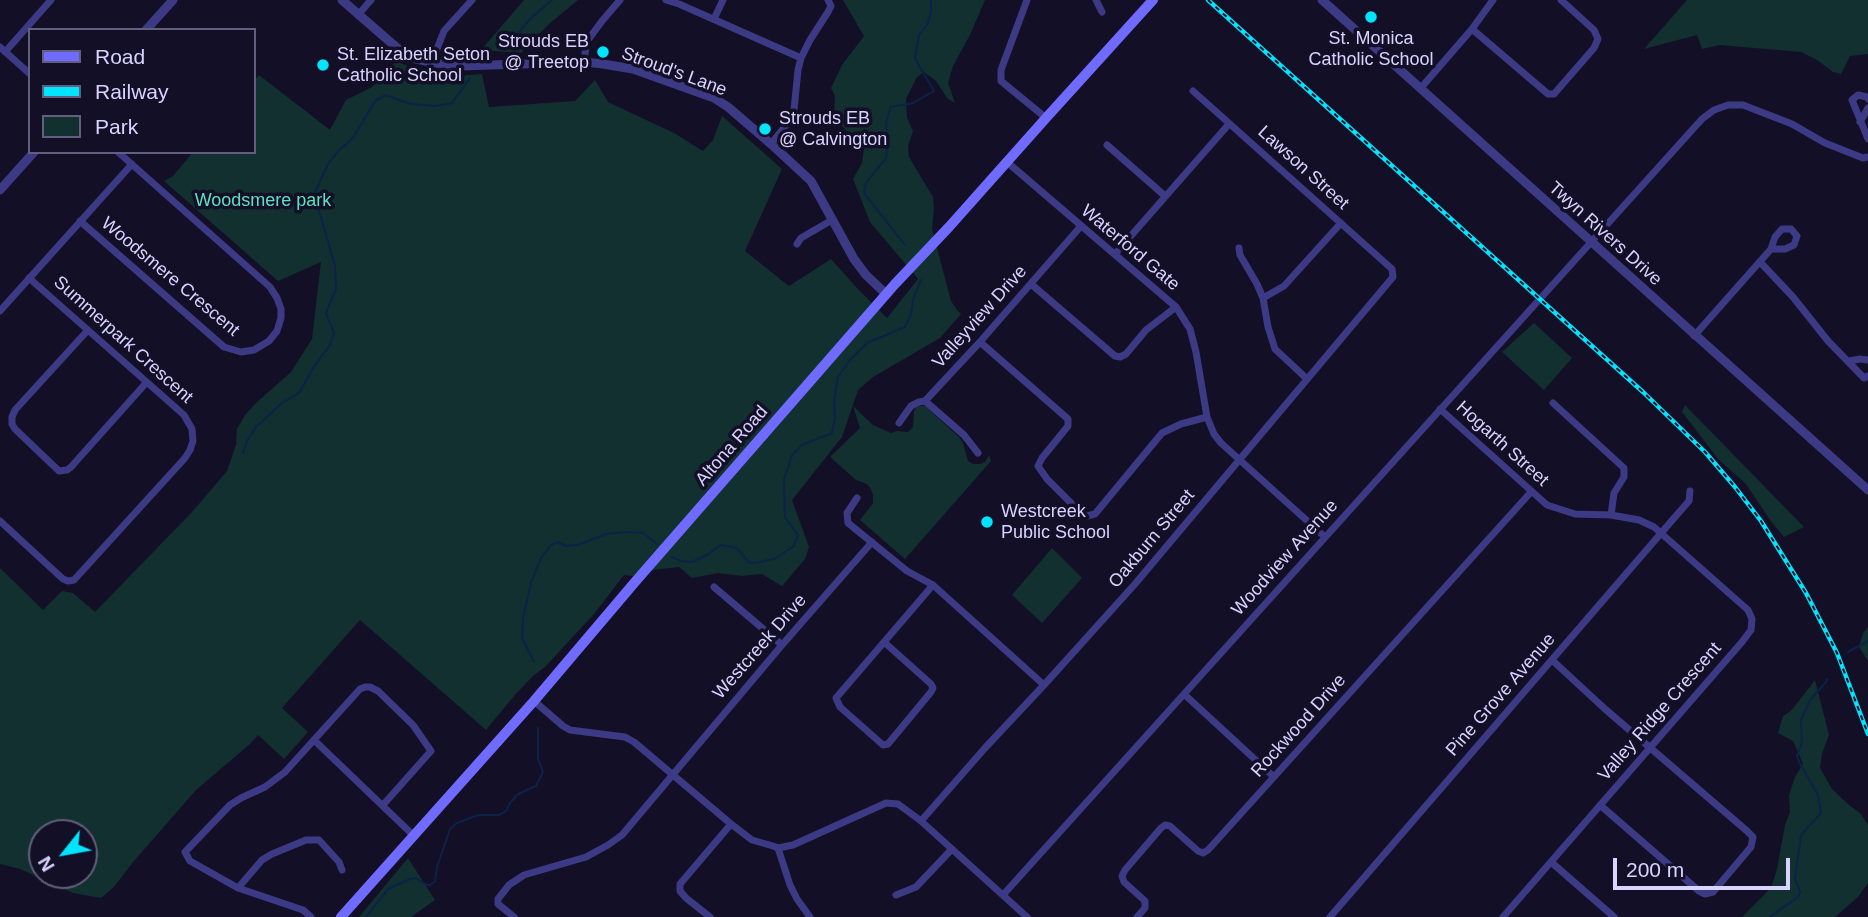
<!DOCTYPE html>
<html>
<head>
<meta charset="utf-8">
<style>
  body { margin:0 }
  #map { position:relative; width:1868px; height:917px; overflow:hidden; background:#130f26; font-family:Arial,sans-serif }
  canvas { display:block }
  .legend { position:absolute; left:28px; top:28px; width:228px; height:126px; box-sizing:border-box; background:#130f26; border:2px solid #625e7d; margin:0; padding:9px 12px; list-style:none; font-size:21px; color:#d9d4ff }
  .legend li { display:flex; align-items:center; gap:14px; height:35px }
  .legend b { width:35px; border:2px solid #625e7d }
  .north { position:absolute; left:28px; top:819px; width:70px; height:70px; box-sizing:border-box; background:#130f26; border:2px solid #625e7d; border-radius:50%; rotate:239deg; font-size:19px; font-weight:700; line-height:28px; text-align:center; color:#d9d4ff }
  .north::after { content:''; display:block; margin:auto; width:24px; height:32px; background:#00e5ff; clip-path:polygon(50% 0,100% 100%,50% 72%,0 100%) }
  .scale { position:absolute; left:1613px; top:858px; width:177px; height:32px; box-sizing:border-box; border:4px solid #d9d4ff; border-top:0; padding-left:9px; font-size:21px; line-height:24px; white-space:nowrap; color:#d9d4ff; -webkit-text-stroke:5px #130f26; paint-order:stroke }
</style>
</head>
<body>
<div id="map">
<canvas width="1868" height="917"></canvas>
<ul class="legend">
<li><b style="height:9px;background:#6f6bff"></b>Road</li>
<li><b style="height:9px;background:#00e5ff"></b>Railway</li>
<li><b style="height:19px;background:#12302f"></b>Park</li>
</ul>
<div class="north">N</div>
<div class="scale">200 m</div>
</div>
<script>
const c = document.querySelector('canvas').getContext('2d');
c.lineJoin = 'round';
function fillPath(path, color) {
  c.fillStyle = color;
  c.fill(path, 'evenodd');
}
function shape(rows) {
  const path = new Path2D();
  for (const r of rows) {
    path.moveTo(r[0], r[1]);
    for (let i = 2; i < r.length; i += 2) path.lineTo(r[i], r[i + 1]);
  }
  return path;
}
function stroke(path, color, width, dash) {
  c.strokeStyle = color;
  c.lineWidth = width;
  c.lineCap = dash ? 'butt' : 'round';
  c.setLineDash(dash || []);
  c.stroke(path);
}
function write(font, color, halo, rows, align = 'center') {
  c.font = font + ' Arial,sans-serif';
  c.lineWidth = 7;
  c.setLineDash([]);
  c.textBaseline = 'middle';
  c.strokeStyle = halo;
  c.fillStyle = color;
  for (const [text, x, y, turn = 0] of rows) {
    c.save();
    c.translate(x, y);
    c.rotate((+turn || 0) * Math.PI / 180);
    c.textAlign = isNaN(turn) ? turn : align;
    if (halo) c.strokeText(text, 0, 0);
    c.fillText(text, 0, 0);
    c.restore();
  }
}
fillPath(shape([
  [524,0,578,0,549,24,521,53,481,50],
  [843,0,985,0,970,35,953,66,948,83,955,103,948,99,936,81,924,72,917,77,906,99,907,118,913,131,908,146,909,157,933,197,934,209,932,229,951,301,957,310,961,314,940,338,873,377,858,390,842,437,792,500,809,547,805,559,782,586,762,574,742,576,718,573,692,578,679,567,653,570,640,577,624,575,594,614,545,667,533,676,514,696,486,730,360,620,282,708,308,732,284,759,258,735,250,744,196,790,134,861,113,888,101,898,73,893,20,869,0,864,0,568,43,610,62,591,73,593,95,612,192,512,227,471,236,445,237,429,245,415,257,402,291,372,312,339,321,262,278,281,164,181,173,176,193,152,254,152,254,80,259,75,330,130,346,100,372,87,396,61,435,78,482,74,489,107,575,101,595,80,608,102,674,133,703,151,713,140,722,116,782,169,745,251,789,286,831,259,857,288,887,318,918,279,870,222,853,179,862,163,864,149,834,118,835,96,831,88,842,65,864,36],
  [42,833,84,833,84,875,42,875],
  [1687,0,1868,0,1868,54,1850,56,1841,74,1833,72,1817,60,1801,52,1720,45,1702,49,1697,35,1644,49],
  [1534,323,1572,358,1544,390,1502,352],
  [1685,405,1804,527,1784,537,1770,520,1746,484,1719,460,1682,412],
  [853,406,873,425,891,433,897,431,908,432,913,427,914,411,916,408,920,406,925,406,959,437,963,443,968,461,973,464,980,464,985,462,989,455,991,461,905,559,860,520,873,503,873,496,871,489,867,484,856,480,830,457,860,428],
  [1052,548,1082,578,1042,623,1012,595],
  [1868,627,1868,661,1859,647,1863,633],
  [1815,680,1829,735,1822,754,1820,768,1832,789,1849,805,1861,814,1868,825,1868,883,1858,897,1835,917,1742,917,1771,888,1777,869,1785,825,1790,812,1789,795,1795,777,1803,764,1793,741,1778,733,1783,716,1791,711],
  [408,858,435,900,411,917,359,917]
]), '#12302f');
stroke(shape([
  [507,46,533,16,552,0],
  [905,245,864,193,866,183,886,158,888,141,886,122,891,107,913,103,934,91,918,64,915,57,919,35,927,25,931,12,931,0],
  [243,453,247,441,256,427,282,403,299,393,315,365,330,345,334,333,326,313,336,289,335,265,314,194,328,164,339,150,352,139,376,100,386,95,410,104,435,106,452,103,470,78],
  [672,557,681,561,692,562,707,555,721,545,737,548,749,563,761,562,776,558,794,546,798,535,785,517,784,480,792,455,802,445,832,433,835,417,834,401,838,377,850,360,867,343,905,327,911,314,913,300,921,280],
  [1848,652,1868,641],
  [534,662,522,638,523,618,531,583,541,558,551,545,558,542,566,546,577,545,606,534,627,532,643,533,657,544],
  [366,917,388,889,410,879,415,878,427,885,430,885,435,881,437,867,450,829,457,823,478,815,499,815,506,811,510,803,518,794,536,786,543,772,538,759,538,728],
  [1770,917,1798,897,1800,892,1795,879,1801,835,1821,813,1818,795,1800,764,1797,756,1802,743,1801,720,1810,700,1826,682,1827,679]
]), '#0c2248', 2);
stroke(shape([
  [666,0,679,4,801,58],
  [1027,0,1001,70,1001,81,1046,118],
  [1096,0,1102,12],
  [358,15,371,0],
  [714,19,723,0],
  [1472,29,1548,94,1554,94,1594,48,1598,39,1594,30,1561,0],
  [0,47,30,74],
  [5,52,51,0],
  [584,62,586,45,588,40,602,21,620,0],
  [435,63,437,49,444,31,472,0],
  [1420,89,1472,29,1493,0],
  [1868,99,1867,97,1858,95,1852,100,1868,139],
  [1860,122,1868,108],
  [771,144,791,119,794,110,798,70,801,58,810,40,828,12,831,6,828,0],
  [1107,145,1165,196],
  [1007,162,1176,307,1190,329,1196,352,1207,417,1214,434,1221,443,1325,537],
  [80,221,224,347,241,352,254,350,269,341,277,331,281,318,281,309,277,298,270,287,118,152],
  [797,244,801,238,832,220],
  [1239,248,1240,255,1257,284,1263,298,1268,327,1275,349,1306,378],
  [1115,254,1229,124],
  [1760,262,1793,297,1828,341,1864,378,1868,376],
  [1031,284,1115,356,1120,357,1126,354,1146,330,1176,307],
  [1263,298,1284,286,1341,223],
  [0,311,132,164],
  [88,330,15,410,12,417,12,424,15,429,59,471,67,470,71,467,146,383],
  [1694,336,1771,249,1775,237,1782,229,1791,229,1797,236,1794,245,1785,249,1771,249],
  [980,342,1068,419,1068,426,1042,458,1038,466,1047,479,1082,514,1087,516,1095,514,1162,433,1181,424,1207,417],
  [1849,361,1860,359,1868,360],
  [925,401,964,435,978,453],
  [1553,403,1624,468,1624,477,1614,493,1611,515],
  [1440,409,1547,505,1575,514,1611,515,1639,520,1654,527,1748,610,1752,619,1751,630,1742,642,1503,917],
  [899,423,911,406,919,402,925,401,979,343,1081,226],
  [857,498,847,513,848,523,907,571,933,585,1044,685],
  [0,521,63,579,68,581,74,580,185,458,190,450,193,441,192,429,184,415,29,278],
  [714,587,782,645],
  [884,642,931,684,933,688,931,692,888,744,883,745,840,707,836,698,933,585],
  [1552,660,1605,709,1747,831,1753,837,1751,847,1713,892,1705,894,1699,891,1600,805],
  [1184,694,1274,777],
  [534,701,563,726,570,730,625,737,634,742,731,824,752,840,773,846,778,848,793,845,886,803,898,804,921,821,1027,917],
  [314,740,413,835],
  [921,821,985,748,1044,685,1135,584,1393,277,1392,269,1193,91],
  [778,848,790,885,797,899,810,917],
  [1551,862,1614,917],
  [238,888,262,860,272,854,306,840,319,840,339,862,342,870],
  [896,895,916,887,952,849],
  [1003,895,1702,119,1714,110,1728,105,1743,105,1792,124,1825,143,1863,158,1868,157],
  [311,917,303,910,238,888,190,861,185,852,230,805,241,798,265,787,285,772,360,689,365,687,370,687,378,691,413,725,431,751,383,805],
  [514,917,498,904,498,899,509,885,524,875,586,857,608,845,622,835,782,645,872,542],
  [710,917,686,898,680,891,680,884,731,824],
  [1137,917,1145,908,1145,901,1124,882,1122,876,1125,870,1161,828,1165,825,1170,826,1198,851,1203,853,1208,850,1531,492],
  [1330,917,1675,517,1689,501,1690,491]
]), '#3d3a85', 7);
stroke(shape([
  [342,0,396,47,416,59,435,63,459,66,584,62,603,64,633,69,714,98,728,107,771,144,811,181,854,259,866,275,886,294],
  [1322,0,1868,490],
  [146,30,173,0],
  [0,190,34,152]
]), '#3d3a85', 9);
stroke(shape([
  [341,917,534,701,635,582,895,284,949,227,1046,118,1153,0]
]), '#6f6bff', 10);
const rail = shape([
  [1208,0,1643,392,1705,452,1735,487,1761,521,1806,593,1837,653,1868,734]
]);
stroke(rail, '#00e5ff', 4.5);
stroke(rail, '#130f26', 2, [5]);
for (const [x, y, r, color] of [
  [1371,17,7,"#00e5ff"],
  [603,52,7,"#00e5ff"],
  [323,65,7,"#00e5ff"],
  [765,129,7,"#00e5ff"],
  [987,522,7,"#00e5ff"]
]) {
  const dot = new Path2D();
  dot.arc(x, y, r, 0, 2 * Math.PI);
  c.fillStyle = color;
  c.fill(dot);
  stroke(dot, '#130f26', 2.5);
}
write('18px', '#d9d4ff', '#130f26', [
  ["St. Monica",1371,39,"center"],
  ["Catholic School",1371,60,"center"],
  ["Strouds EB",589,42,"right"],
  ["@ Treetop",589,63,"right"],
  ["St. Elizabeth Seton",337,55],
  ["Catholic School",337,76],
  ["Strouds EB",779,119],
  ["@ Calvington",779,140],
  ["Westcreek",1001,512],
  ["Public School",1001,533]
], 'left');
write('18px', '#d9d4ff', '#130f26', [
  ["Stroud's Lane",674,72,20],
  ["Lawson Street",1303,168,42],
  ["Twyn Rivers Drive",1605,234,42],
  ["Waterford Gate",1130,248,40],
  ["Woodsmere Crescent",170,277,40],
  ["Valleyview Drive",980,317,-48],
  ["Summerpark Crescent",123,340,42],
  ["Hogarth Street",1502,444,42],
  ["Altona Road",732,446,-49],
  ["Oakburn Street",1152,539,-50],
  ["Woodview Avenue",1285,558,-48],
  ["Westcreek Drive",760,647,-49],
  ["Pine Grove Avenue",1501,695,-49],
  ["Valley Ridge Crescent",1660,712,-49],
  ["Rockwood Drive",1299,726,-48]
]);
write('18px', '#5fe0c0', '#130f26', [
  ["Woodsmere park",263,201]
]);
</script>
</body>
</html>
